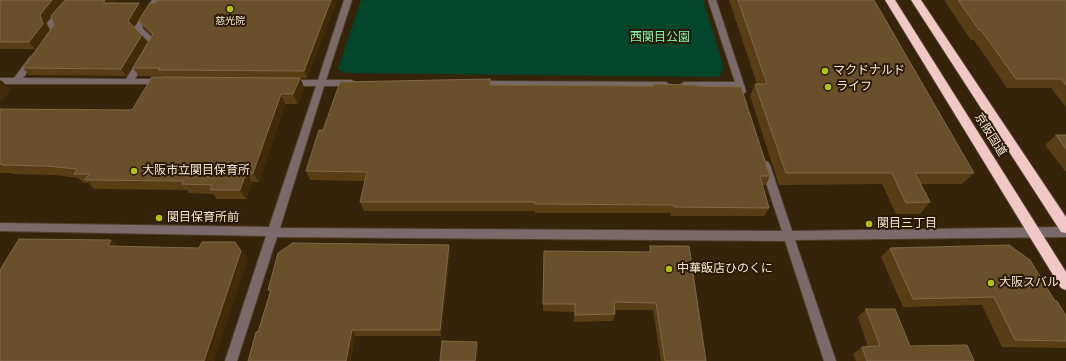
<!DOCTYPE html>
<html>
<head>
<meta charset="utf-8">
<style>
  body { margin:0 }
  canvas { display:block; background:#35230a }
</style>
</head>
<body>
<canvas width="1066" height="361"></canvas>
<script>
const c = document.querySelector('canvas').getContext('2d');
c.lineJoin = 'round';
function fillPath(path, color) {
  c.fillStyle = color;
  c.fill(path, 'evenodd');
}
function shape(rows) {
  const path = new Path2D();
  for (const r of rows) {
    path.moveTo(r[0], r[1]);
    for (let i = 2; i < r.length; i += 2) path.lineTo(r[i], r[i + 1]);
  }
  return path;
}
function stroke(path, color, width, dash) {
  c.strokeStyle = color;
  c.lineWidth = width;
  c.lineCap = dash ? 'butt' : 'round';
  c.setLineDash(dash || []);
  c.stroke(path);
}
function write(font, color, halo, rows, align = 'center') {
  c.font = font + ' "DM Sans","Noto Sans JP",sans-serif';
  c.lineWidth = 4;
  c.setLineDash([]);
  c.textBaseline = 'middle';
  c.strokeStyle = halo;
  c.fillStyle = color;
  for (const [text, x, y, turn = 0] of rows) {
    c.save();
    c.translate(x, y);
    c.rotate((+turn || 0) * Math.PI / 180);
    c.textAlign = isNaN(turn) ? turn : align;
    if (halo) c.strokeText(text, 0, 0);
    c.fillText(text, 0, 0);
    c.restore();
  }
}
fillPath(shape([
  [361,0,703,0,724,68,719,77,344,73,338,69]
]), '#03462c');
const minor = shape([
  [66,0,74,0,55,23,59,31,58,33,53,39,47,39,46,37,51,31,47,23,66,0],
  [152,0,160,0,142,28,157,42,135,79,162,79,166,82,165,84,0,84,0,78,14,78,30,57,33,56,37,59,23,78,126,79,149,42,134,28,152,0],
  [344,0,352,0,326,80,352,80,356,83,352,86,324,86,280,228,782,231,760,165,762,162,765,161,768,162,770,165,792,231,1066,227,1066,237,795,240,836,361,824,361,785,241,277,237,237,361,225,361,266,236,0,231,0,223,269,227,316,86,290,86,286,83,290,80,318,80,344,0],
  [708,0,716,0,746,91,745,93,739,93,737,88,684,88,680,85,684,82,735,82,708,0],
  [478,81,666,82,670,85,666,88,478,87,474,84,478,81]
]);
const highway = shape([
  [885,0,895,0,1066,272,1066,290,1061,288,885,0],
  [911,0,921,0,1066,217,1066,233,1061,232,911,0]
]);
stroke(minor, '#503e27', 2);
stroke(highway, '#503e27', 2);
fillPath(minor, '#7b6a6a');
fillPath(highway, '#f2c8c7');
fillPath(shape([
  [0,0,64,0,46,22,49,31,35,49,0,49],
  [115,0,113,3,144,10,133,27,147,42,126,76,29,75,23,68],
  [157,0,337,0,307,78,300,78,304,87,298,104,285,104,259,182,252,182,246,199,217,199,213,194,189,193,187,190,94,189,89,183,84,183,78,178,56,175,13,174,11,173,0,173,0,109,132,110,163,77,162,76,139,76,133,68,152,36,144,28,139,20],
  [729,0,874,0,974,173,962,184,921,184,930,202,920,214,896,214,882,184,779,185,750,96,755,84,757,84],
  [944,0,1066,0,1066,107,1051,88,1007,88,974,40,971,40],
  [490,79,490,85,653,86,653,84,697,86,770,176,766,185,762,185,769,208,764,216,671,216,670,213,535,213,535,211,364,211,360,202,365,181,310,180,306,171,323,130],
  [1056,135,1066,135,1066,171,1065,171,1045,145],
  [650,246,706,361,661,361,653,310,615,310,615,314,613,321,574,322,574,312,543,311,544,251,648,252],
  [890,248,1055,301,1066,316,1066,348,1002,347,982,305,903,307,881,257],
  [450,252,441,336,356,336,350,361,248,361,258,332,270,292,268,290],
  [866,309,910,346,974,361,856,361,853,354,862,347,868,347,858,317]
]), '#593e15');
fillPath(shape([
  [52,0,64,0,46,22,49,31,35,49,29,42,40,15],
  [105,0,115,0,108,10,103,3],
  [331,0,337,0,307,78,304,71],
  [139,3,144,10,133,28,128,21],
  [142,35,147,42,126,76,121,69],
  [300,78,304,87,298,104,293,94],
  [1,80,11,90,0,103,0,81],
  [281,94,285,104,259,182,253,173],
  [246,173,252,182,246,199,240,190],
  [111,240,120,248,108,246],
  [235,242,248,259,214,361,204,361],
  [449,245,450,252,441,336,440,330],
  [352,330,356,336,350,361,346,361],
  [477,342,478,348,477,361,475,361]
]), '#432b08');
const building = shape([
  [0,0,52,0,40,15,43,24,29,42,0,42,0,0],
  [65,0,105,0,103,3,139,3,128,21,142,35,121,69,23,68,54,25,51,16,65,0],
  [157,0,331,0,304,71,158,70,160,68,133,68,153,34,139,20,150,3,155,3,157,0],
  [738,0,874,0,974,173,915,173,930,202,906,203,892,173,786,173,755,84,767,84,738,0],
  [958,0,1066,0,1066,85,1061,79,1016,79,981,30,979,30,958,0],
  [152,77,300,78,293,94,281,94,253,173,246,173,240,190,210,190,212,185,182,184,183,181,85,180,89,174,74,174,77,169,46,166,2,165,3,164,0,164,0,109,132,110,152,77],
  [490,79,490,85,654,86,653,84,697,85,697,86,741,87,770,176,760,176,769,208,674,207,673,205,535,204,535,202,360,202,367,172,306,171,319,130,323,130,340,82,490,79],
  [1056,135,1066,135,1066,149,1056,135],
  [19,239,111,240,108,246,199,248,202,242,235,242,241,251,204,361,0,361,0,270,19,239],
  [293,243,449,245,440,330,352,330,346,361,248,361,256,332,258,332,271,290,268,290,278,253,293,243],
  [1009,245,1030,260,1055,301,1057,301,1066,316,1066,341,1015,340,994,297,913,299,890,248,1009,245],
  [650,246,689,246,706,361,665,361,656,303,614,302,615,314,575,315,575,304,543,304,544,251,651,252,650,246],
  [866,309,895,309,910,346,967,345,974,361,867,361,862,347,880,346,866,309],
  [442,341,477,342,475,361,440,361,442,341]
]);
fillPath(building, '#69502a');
stroke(building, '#7f6845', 1);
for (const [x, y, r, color] of [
  [230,9,4,"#aec509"],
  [825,71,4,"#aec509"],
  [828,87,4,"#aec509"],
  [134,171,4,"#aec509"],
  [159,218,4,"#aec509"],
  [869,224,4,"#aec509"],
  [669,269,4,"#aec509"],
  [991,283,4,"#aec509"]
]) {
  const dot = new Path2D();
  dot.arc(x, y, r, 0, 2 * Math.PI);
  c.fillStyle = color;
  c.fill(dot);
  stroke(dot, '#2b1902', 1.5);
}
write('10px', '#f4e7d9', '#2b1902', [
  ["慈光院",230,21]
]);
write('12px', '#7bf9bb', '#2b1902', [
  ["西関目公園",660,38]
]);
write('12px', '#f4e7d9', '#2b1902', [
  ["マクドナルド",833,71],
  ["ライフ",836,87],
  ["大阪市立関目保育所",142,171],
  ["関目保育所前",167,218],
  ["関目三丁目",877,224],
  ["中華飯店ひのくに",677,269],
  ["大阪スバル",999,283]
], 'left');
write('12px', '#f4e7d9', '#2b1902', [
  ["京阪国道",990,135,58]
]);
</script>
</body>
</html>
